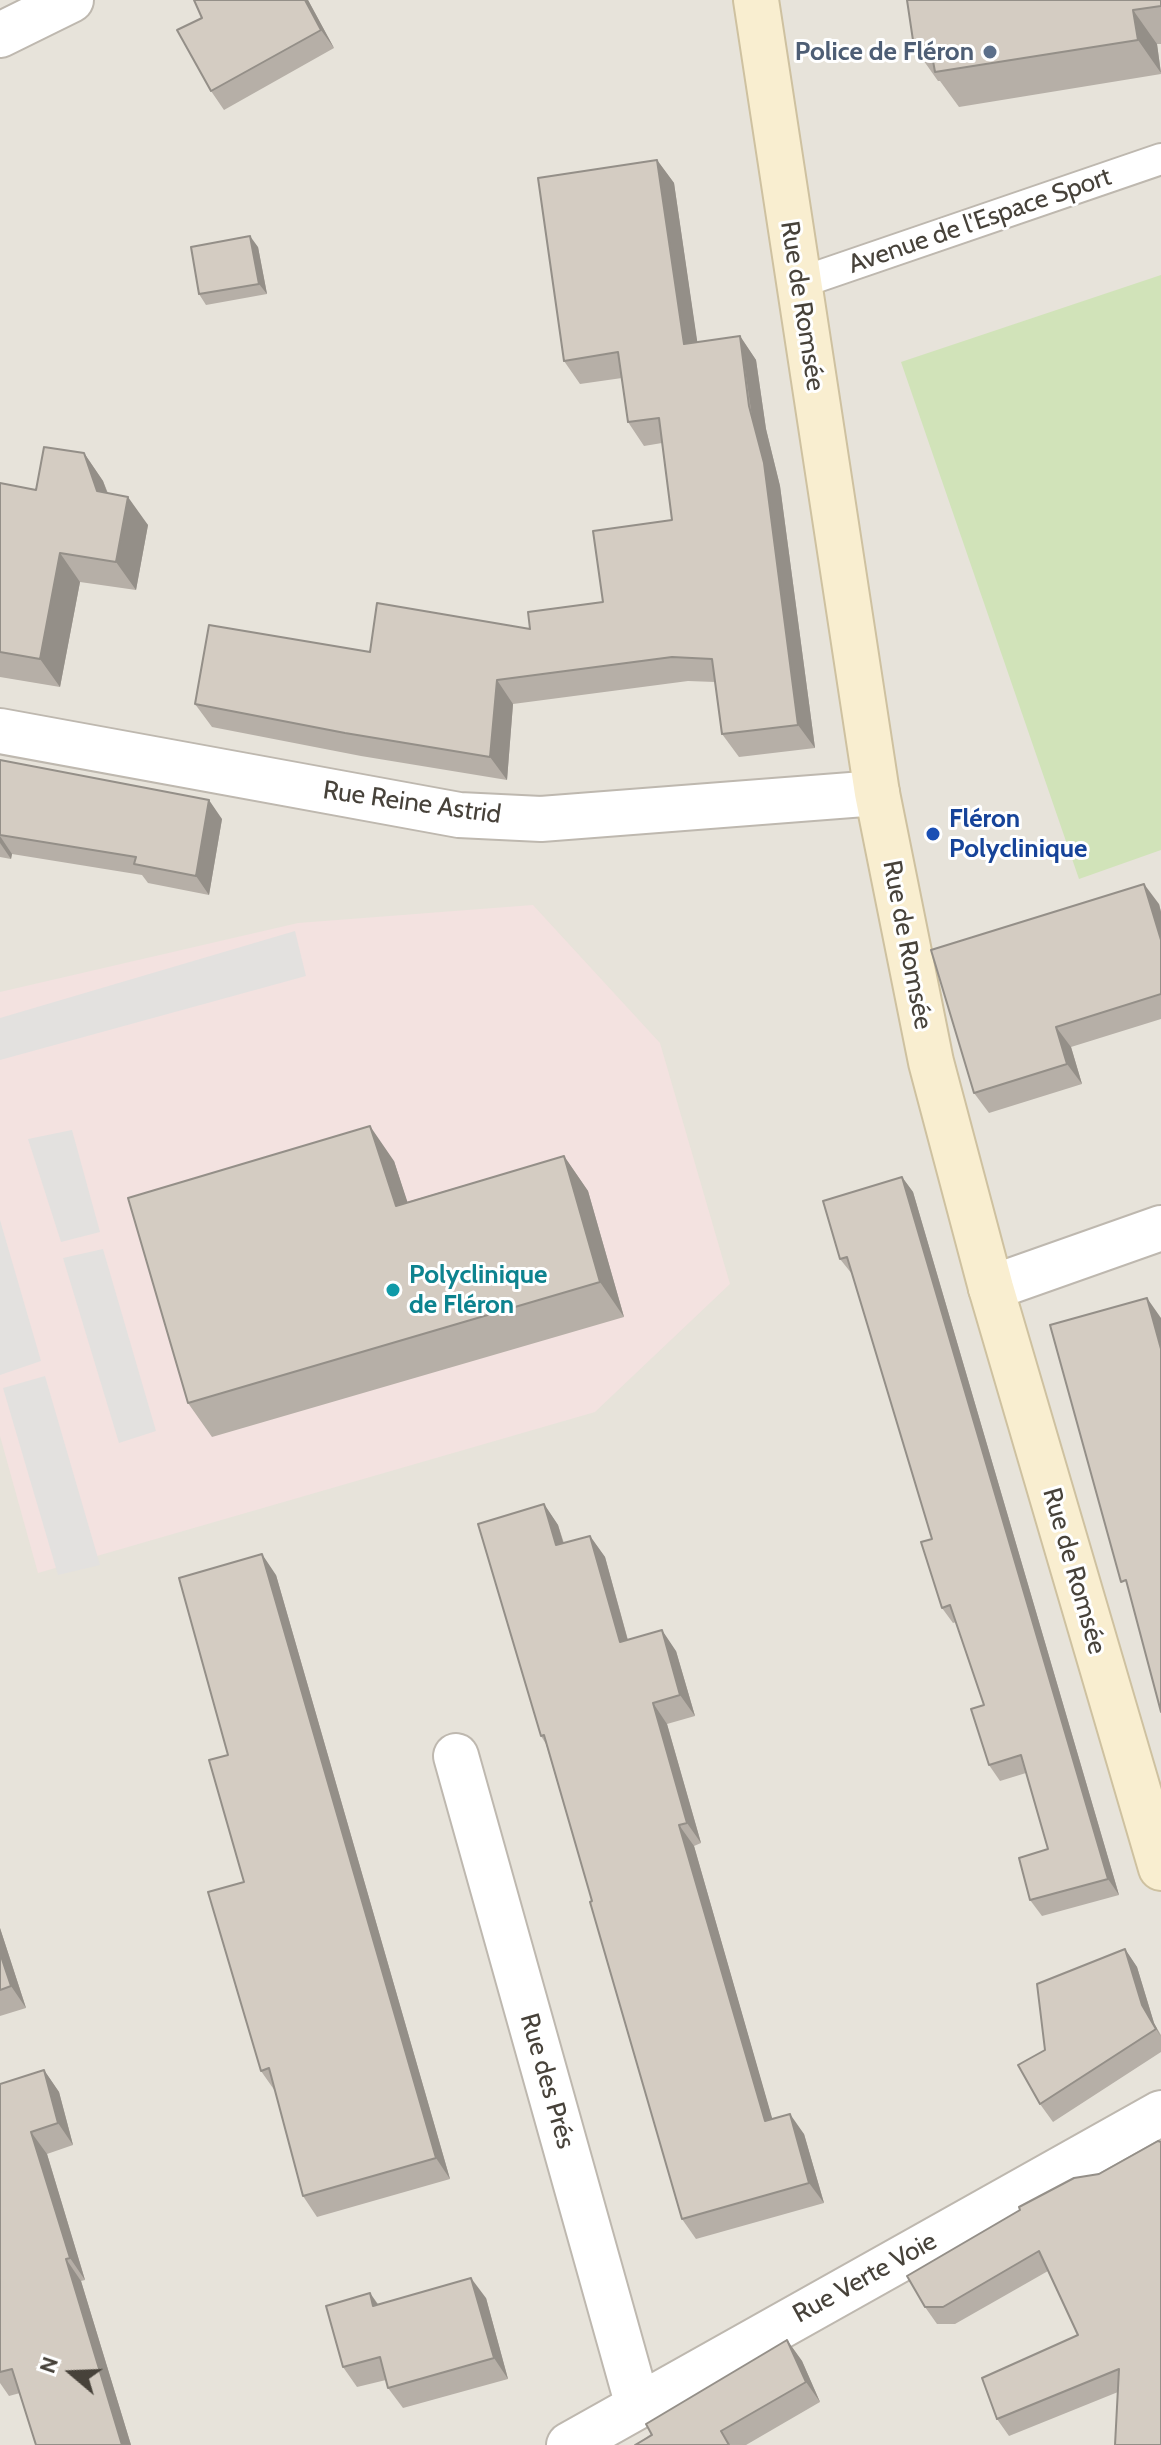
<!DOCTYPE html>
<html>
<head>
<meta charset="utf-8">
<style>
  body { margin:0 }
  #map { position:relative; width:1161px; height:2445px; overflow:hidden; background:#f4f1eb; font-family:Cabin,sans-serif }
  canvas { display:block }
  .north { position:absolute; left:32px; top:2333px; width:80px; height:80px; -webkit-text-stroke:6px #fff; paint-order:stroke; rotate:289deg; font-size:22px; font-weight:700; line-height:32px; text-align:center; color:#47423a }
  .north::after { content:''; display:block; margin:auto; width:28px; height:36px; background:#47423a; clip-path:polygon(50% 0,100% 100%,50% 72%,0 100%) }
</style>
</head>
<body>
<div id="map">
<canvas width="1161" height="2445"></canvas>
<div class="north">N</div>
</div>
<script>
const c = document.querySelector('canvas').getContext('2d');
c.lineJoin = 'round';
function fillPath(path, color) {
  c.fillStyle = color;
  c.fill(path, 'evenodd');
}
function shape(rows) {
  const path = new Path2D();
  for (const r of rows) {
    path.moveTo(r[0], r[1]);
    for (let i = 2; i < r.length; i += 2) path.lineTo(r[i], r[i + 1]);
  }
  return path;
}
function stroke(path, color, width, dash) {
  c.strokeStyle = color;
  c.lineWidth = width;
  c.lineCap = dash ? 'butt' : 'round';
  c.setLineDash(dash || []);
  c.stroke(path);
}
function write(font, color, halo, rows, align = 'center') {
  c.font = font + ' Cabin,sans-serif';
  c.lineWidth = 6;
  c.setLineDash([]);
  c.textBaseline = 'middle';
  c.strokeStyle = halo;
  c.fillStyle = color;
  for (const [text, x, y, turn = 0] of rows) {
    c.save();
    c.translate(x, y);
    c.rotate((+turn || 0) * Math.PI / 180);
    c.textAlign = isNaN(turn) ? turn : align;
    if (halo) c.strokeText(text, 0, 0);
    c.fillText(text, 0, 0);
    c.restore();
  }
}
fillPath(shape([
  [0,0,1161,0,1161,2445,0,2445]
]), '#e7e3da');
fillPath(shape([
  [533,905,660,1043,730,1284,595,1412,38,1573,0,1436,0,992,298,923]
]), '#f3e2e0');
fillPath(shape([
  [1161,275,1161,850,1079,879,901,362]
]), '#d1e3b9');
fillPath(shape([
  [295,931,306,976,0,1060,0,1018],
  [72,1130,100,1232,61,1242,28,1139],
  [0,1220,41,1361,0,1375],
  [103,1249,156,1431,119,1443,63,1258],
  [45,1376,100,1565,58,1575,3,1388]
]), '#e3e1df');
const service = shape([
  [799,283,1161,159]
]);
const minor = shape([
  [0,35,71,0],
  [0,731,459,815,541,819,877,793],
  [991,1288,1161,1228],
  [456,1756,638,2406],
  [569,2445,1161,2113]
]);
const secondary = shape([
  [756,0,877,793,931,1062,991,1288,1161,1868]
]);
stroke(service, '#beb8af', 34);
stroke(minor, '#beb8af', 48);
stroke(secondary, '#cec1a0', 48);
stroke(service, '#fff', 30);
stroke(minor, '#fff', 44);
stroke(secondary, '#f9eed0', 44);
fillPath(shape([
  [194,0,308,0,334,48,224,110,211,91,202,18],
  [1161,0,1161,44,1157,44,1161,74,959,107,940,81,938,81,914,47],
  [657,160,674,183,697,342,740,336,756,360,766,429,780,486,815,748,739,757,722,734,715,682,688,681,513,704,507,780,361,756,212,727,195,704,370,652,530,629,603,602,672,520,662,443,644,446,628,422,622,378,580,384,564,361],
  [258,247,267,294,206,305,199,294],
  [84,453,103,481,108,493,148,525,136,590,80,582,60,687,0,677,0,483,36,490],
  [0,760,222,819,209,895,148,883,142,875,12,854,11,859,0,857],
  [1159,904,1161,912,1161,1019,1071,1047,1082,1084,989,1113,974,1093],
  [564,1156,588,1191,624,1317,212,1437,188,1403,394,1161,407,1202],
  [902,1177,913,1192,1119,1895,1042,1916,1030,1900,1048,1849,1026,1773,1000,1781,989,1765,984,1705,956,1622,953,1623,942,1608,932,1539,852,1274,840,1259],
  [544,1504,558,1525,564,1543,590,1536,605,1557,628,1640,676,1651,695,1716,667,1724,701,1843,694,1846,772,2119,804,2134,824,2203,696,2239,682,2219,592,1901,546,1744,541,1736],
  [276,1575,450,2179,317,2217,303,2196,275,2091,261,2071,244,1882,228,1755],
  [0,1928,26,2008,0,2016],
  [1125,1949,1137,1967,1154,2023,1161,2035,1161,2052,1053,2122,1040,2104,1045,2050],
  [44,2070,59,2092,73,2145,47,2154,85,2280,81,2281,131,2445,36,2445,20,2393,9,2396,0,2383,0,2084],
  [1158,2141,1118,2392,1009,2436,997,2419,1078,2335,1048,2271,955,2324,937,2324,925,2307,1099,2174],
  [370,2293,378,2304,486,2298,508,2379,403,2408,388,2388,386,2380,357,2387,343,2367],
  [787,2340,802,2361,820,2402,746,2445,635,2445]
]), '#b6afa7');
fillPath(shape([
  [305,0,308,0,334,48,321,30],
  [1133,10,1157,44,1161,73,1138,40],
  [657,160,674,183,701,367,684,344],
  [250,236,258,247,267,294,259,284],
  [740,336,756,360,766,429,780,486,815,748,798,725],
  [84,453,103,481,117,520,97,491],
  [128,497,148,525,136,590,116,562],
  [60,553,80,582,60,687,40,659],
  [497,680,513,704,507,780,490,757],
  [209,800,222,819,209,895,196,876],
  [0,836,12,854,11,859,0,843],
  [1144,884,1159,904,1161,912,1161,940],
  [1056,1027,1071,1047,1082,1084,1067,1064],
  [370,1126,394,1161,420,1240,396,1206],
  [564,1156,588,1191,624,1317,600,1282],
  [902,1177,913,1192,1119,1895,1108,1879],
  [1147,1298,1161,1318,1161,1349],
  [544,1504,558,1525,570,1566,556,1545],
  [590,1536,605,1557,634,1663,620,1642],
  [262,1554,276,1575,450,2179,436,2158],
  [662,1630,676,1651,695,1716,680,1695],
  [653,1703,667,1724,701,1843,687,1823],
  [679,1825,694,1846,779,2142,765,2121],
  [0,1928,26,2008,11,1986,0,1953],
  [1125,1949,1137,1967,1154,2023,1161,2037,1142,2005],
  [44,2070,59,2092,73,2145,58,2123],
  [790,2114,804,2134,824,2203,809,2183],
  [31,2132,47,2154,85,2280,70,2258],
  [66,2259,81,2281,131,2445,122,2445],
  [471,2278,486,2298,508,2379,494,2358],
  [370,2293,384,2314,373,2306],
  [787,2340,802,2361,820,2402,806,2382]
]), '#948f88');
const building = shape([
  [194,0,305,0,321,30,211,91,177,30,202,18,194,0],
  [907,0,1161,0,1161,6,1133,10,1138,40,935,72,930,44,914,47,907,0],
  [657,160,684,344,740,336,749,406,764,463,798,725,722,734,712,659,672,657,497,680,490,757,345,733,195,704,209,625,370,652,377,603,530,629,528,612,603,602,593,531,672,520,659,418,628,422,618,352,564,361,538,178,657,160],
  [250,236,259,284,199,294,191,247,250,236],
  [44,447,84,453,97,491,128,497,116,562,60,553,40,659,0,652,0,483,36,490,44,447],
  [0,760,209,800,196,876,134,864,136,857,0,835,0,760],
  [1144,884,1161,940,1161,994,1056,1027,1067,1064,974,1093,931,950,1144,884],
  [370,1126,396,1206,564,1156,600,1282,188,1403,128,1198,370,1126],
  [902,1177,1108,1879,1030,1900,1019,1858,1048,1849,1021,1755,989,1765,971,1709,984,1705,950,1605,942,1608,921,1542,932,1539,847,1257,840,1259,823,1201,902,1177],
  [1147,1298,1161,1349,1161,1712,1126,1580,1121,1582,1050,1325,1147,1298],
  [544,1504,556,1545,590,1536,620,1642,662,1630,680,1695,653,1703,687,1823,679,1825,765,2121,790,2114,809,2183,682,2219,590,1902,592,1901,544,1735,541,1736,478,1524,544,1504],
  [262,1554,436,2158,303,2196,269,2068,261,2071,208,1892,244,1882,209,1760,228,1755,179,1578,262,1554],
  [1125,1949,1142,2005,1156,2029,1040,2104,1018,2065,1045,2050,1037,1984,1125,1949],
  [0,1953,11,1986,0,1990,0,1953],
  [44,2070,58,2123,31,2132,70,2258,66,2259,122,2445,36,2445,12,2369,0,2372,0,2084,44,2070],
  [1158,2141,1161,2142,1161,2445,1115,2445,1119,2369,997,2419,982,2378,1078,2335,1039,2251,943,2307,925,2307,907,2276,1020,2210,1019,2207,1074,2178,1099,2174,1158,2141],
  [471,2278,494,2358,388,2388,380,2357,343,2367,326,2306,370,2293,373,2306,471,2278],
  [787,2340,806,2382,721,2431,729,2445,635,2445,652,2435,646,2424,787,2340]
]);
fillPath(building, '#d4ccc2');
stroke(building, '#948f88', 2);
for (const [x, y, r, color] of [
  [990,52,8,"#5c6f8a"],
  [933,834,8,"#1a4fb4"],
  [393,1290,8,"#0f9aa8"]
]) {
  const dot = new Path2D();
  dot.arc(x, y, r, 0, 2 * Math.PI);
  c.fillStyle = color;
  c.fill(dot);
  stroke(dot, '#fff', 3);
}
write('bold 26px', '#4e5e75', '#fff', [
  ["Police de Fléron",974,52]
], 'right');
write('26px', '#47423a', '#fff', [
  ["Avenue de l'Espace Sport",980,221,-19],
  ["Rue de Romsée",802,306,81],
  ["Rue Reine Astrid",412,803,8],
  ["Rue de Romsée",907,945,79],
  ["Rue de Romsée",1074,1571,74],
  ["Rue des Prés",547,2081,74],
  ["Rue Verte Voie",865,2278,-29]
]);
write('bold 26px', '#164399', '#fff', [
  ["Fléron",949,819],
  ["Polyclinique",949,849]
], 'left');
write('bold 26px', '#0d838f', '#fff', [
  ["Polyclinique",409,1275],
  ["de Fléron",409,1305]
], 'left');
</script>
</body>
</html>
